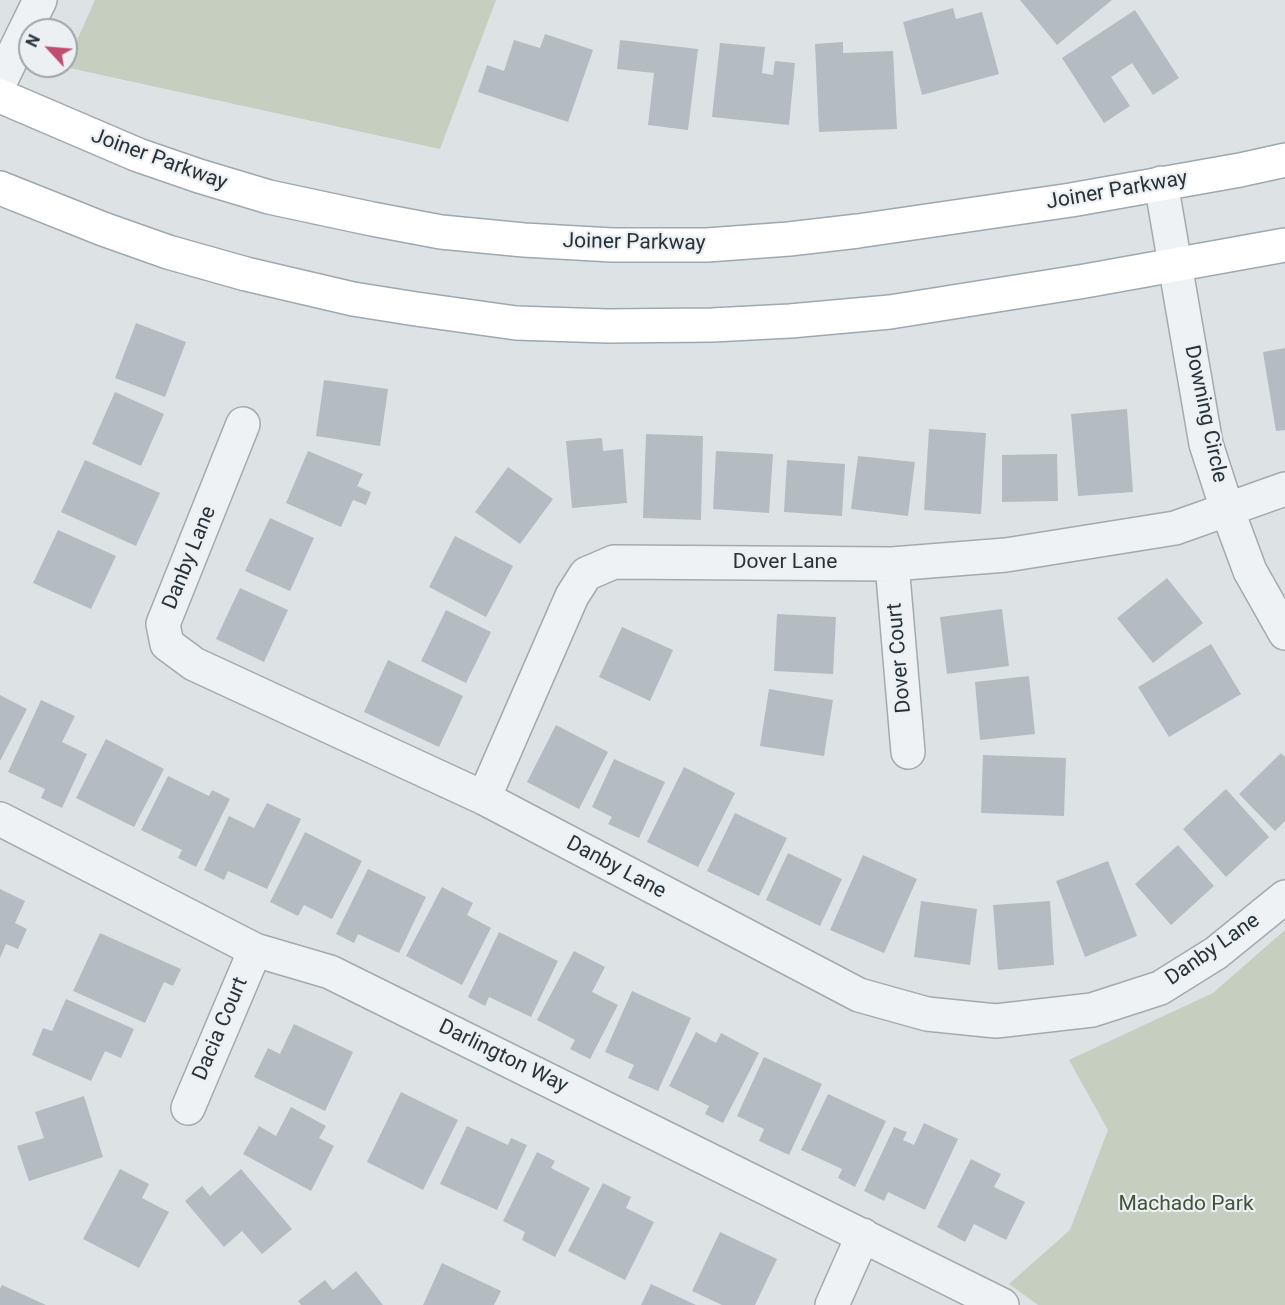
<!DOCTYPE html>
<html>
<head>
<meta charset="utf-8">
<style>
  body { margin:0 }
  #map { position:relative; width:1285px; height:1305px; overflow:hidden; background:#dde2e5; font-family:Roboto,sans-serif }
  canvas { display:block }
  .north { position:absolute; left:18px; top:18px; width:60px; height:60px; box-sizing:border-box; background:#ecf0f3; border:2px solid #9ea4a9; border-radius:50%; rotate:296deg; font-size:16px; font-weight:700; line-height:24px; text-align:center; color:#28323a }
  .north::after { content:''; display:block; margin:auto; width:21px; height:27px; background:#c04c72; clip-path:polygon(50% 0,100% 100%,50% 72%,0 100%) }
</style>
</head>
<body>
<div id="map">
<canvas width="1285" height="1305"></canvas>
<div class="north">N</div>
</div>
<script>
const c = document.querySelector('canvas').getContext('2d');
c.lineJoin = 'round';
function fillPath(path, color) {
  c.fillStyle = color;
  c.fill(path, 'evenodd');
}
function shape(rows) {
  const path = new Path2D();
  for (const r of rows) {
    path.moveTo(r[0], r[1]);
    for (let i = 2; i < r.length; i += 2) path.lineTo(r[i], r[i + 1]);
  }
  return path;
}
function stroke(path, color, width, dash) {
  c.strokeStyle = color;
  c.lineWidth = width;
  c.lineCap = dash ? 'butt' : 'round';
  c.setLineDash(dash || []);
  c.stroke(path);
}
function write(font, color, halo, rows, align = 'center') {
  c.font = font + ' Roboto,sans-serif';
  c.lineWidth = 4.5;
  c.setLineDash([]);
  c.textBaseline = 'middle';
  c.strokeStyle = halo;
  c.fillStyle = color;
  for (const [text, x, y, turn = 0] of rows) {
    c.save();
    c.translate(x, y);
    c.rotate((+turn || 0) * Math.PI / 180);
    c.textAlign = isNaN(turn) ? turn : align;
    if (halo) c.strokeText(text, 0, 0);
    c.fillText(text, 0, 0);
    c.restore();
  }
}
fillPath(shape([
  [95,0,496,0,440,149,65,67],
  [1285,930,1285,1305,1038,1305,1009,1284,1070,1230,1108,1130,1069,1060,1213,993]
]), '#c5cebf');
fillPath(shape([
  [1020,0,1112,0,1057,45],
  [953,8,956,19,982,12,999,74,922,95,903,22],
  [1135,10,1179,78,1153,95,1132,63,1111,77,1130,106,1104,123,1062,58],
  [545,34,593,50,568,122,478,92,487,65,504,71,514,40,540,48],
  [620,40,698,49,688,130,648,125,654,73,617,69],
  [843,42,843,53,893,51,897,129,819,132,815,44],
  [720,43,765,47,762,73,773,75,775,61,795,63,789,125,712,117],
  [136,323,186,342,165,397,115,378],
  [1285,348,1285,430,1276,431,1263,352],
  [324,380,388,389,380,446,316,436],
  [115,392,164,414,141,466,92,444],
  [1127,409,1133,492,1078,496,1071,414],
  [929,429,986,433,981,514,924,510],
  [646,434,703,436,701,520,643,518],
  [602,438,603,451,623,449,627,503,572,508,566,441],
  [308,451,363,474,357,486,371,492,366,505,353,500,341,527,286,503],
  [716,451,773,454,769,513,713,509],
  [1057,454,1058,501,1002,502,1002,455],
  [858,456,915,462,908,516,851,509],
  [85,460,160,493,136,546,61,512],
  [787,460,845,464,842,516,784,512],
  [508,467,553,499,520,544,475,512],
  [270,518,314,538,290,591,245,571],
  [58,530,116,556,91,609,33,583],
  [455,536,513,566,486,617,429,587],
  [1167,578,1203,623,1153,663,1117,618],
  [240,588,288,610,264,662,216,639],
  [1002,609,1009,666,947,674,940,617],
  [446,610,491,632,466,683,421,661],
  [777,614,836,617,833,674,774,671],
  [622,627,673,650,650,701,599,677],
  [1211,644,1241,694,1169,737,1138,687],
  [388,660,463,696,439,747,364,712],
  [1029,676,1035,734,980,740,975,682],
  [769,689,833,700,824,756,760,746],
  [0,695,27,709,0,761],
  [41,700,75,716,62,742,87,754,62,808,41,798,45,789,8,772],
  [556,725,608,752,579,809,527,782],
  [106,739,164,769,134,827,76,798],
  [1281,753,1285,757,1285,821,1275,831,1239,794],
  [983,755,1066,758,1064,816,981,813],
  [614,759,665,782,639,838,608,824,612,817,592,807],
  [684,767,735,793,698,867,647,842],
  [168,776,209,796,212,790,230,799,196,867,178,858,182,850,141,830],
  [1226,789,1269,837,1226,877,1183,829],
  [267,803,301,819,267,889,228,871,224,880,204,870,229,816,254,828],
  [735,813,787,838,759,896,707,871],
  [305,832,362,861,332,919,304,905,298,916,270,902],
  [1178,845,1214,886,1171,925,1135,884],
  [788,853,842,879,820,926,766,900],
  [863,855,917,879,884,953,830,930],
  [1108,861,1137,936,1085,957,1056,881],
  [368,869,426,897,399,953,358,934,354,943,336,934],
  [442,887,473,903,467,915,491,928,462,985,406,956],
  [0,889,25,901,15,923,27,929,18,949,6,944,0,958],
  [921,901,977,909,970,965,914,957],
  [1050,901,1054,965,998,970,993,905],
  [499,932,558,961,531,1017,489,997,485,1006,468,997],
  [100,933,181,969,173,986,164,982,145,1023,73,991],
  [574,951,605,967,592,992,618,1005,590,1059,570,1049,575,1040,537,1020],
  [632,991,691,1018,658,1091,628,1078,634,1065,605,1052],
  [66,999,134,1029,121,1058,105,1051,91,1081,32,1055,43,1028,52,1031],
  [294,1024,353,1052,325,1111,254,1077,268,1048,280,1054],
  [696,1032,716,1043,721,1033,759,1053,723,1123,705,1114,709,1106,669,1086],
  [764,1057,822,1084,789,1155,759,1141,764,1129,737,1116],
  [401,1092,458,1120,423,1190,367,1162],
  [828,1094,886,1121,855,1187,838,1178,842,1169,801,1150],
  [84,1096,103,1157,29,1181,17,1146,44,1138,35,1112],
  [291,1107,326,1126,319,1138,334,1146,311,1191,243,1154,259,1126,276,1136],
  [924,1123,958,1139,925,1210,888,1192,884,1201,864,1191,894,1127,907,1132,903,1140,914,1145],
  [467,1126,508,1145,511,1138,527,1145,497,1210,440,1184],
  [537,1152,555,1161,551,1168,590,1188,555,1257,522,1240,525,1232,503,1221],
  [971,1159,1001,1174,994,1187,1025,1202,1006,1240,974,1224,965,1242,937,1227],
  [120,1169,149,1184,142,1198,169,1212,139,1268,83,1239],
  [241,1169,292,1229,262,1254,242,1231,224,1247,185,1201,202,1186,210,1196],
  [603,1183,631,1197,626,1208,654,1222,625,1280,568,1251],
  [720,1232,777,1259,755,1305,722,1305,692,1291],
  [442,1263,501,1291,494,1305,423,1305],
  [356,1271,383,1305,301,1305,298,1301,325,1280,333,1290],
  [651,1284,696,1305,641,1305],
  [2,1285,46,1305,0,1305,0,1289]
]), '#b5bcc1');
const minor = shape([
  [0,82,40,0],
  [1161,183,1206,444,1227,509,1250,571,1285,633],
  [243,424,163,624,167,644,194,664,484,798,859,995,927,1014,996,1021,1092,1010,1160,988,1216,953,1285,897],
  [892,564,908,752],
  [484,798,572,596,586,574,614,562,892,564,1006,555,1175,528,1285,489],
  [0,819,255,950,330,972,1002,1305],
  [188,1108,255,950],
  [832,1305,863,1235]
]);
const major = shape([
  [0,96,138,155,199,176,269,197,372,219,441,232,524,240,612,245,707,245,789,239,858,231,1071,200,1240,170,1285,160],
  [0,188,103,229,168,252,246,274,353,299,416,309,516,323,607,326,712,325,790,321,890,312,1085,281,1285,245]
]);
stroke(minor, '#a3aaae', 36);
stroke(major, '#9da8b0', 36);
stroke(minor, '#eff2f4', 33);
stroke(major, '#fff', 33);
write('21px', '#28323a', '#ecf0f3', [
  ["Joiner Parkway",159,160,20],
  ["Joiner Parkway",1117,191,-10],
  ["Joiner Parkway",634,243,1],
  ["Downing Circle",1205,414,78],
  ["Danby Lane",190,558,-68],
  ["Dover Lane",785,563],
  ["Dover Court",900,658,-95],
  ["Danby Lane",616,868,28],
  ["Danby Lane",1213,950,-35],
  ["Dacia Court",221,1029,-67],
  ["Darlington Way",503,1057,26]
]);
write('21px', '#415437', '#ecf0f3', [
  ["Machado Park",1186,1205]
]);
</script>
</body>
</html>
